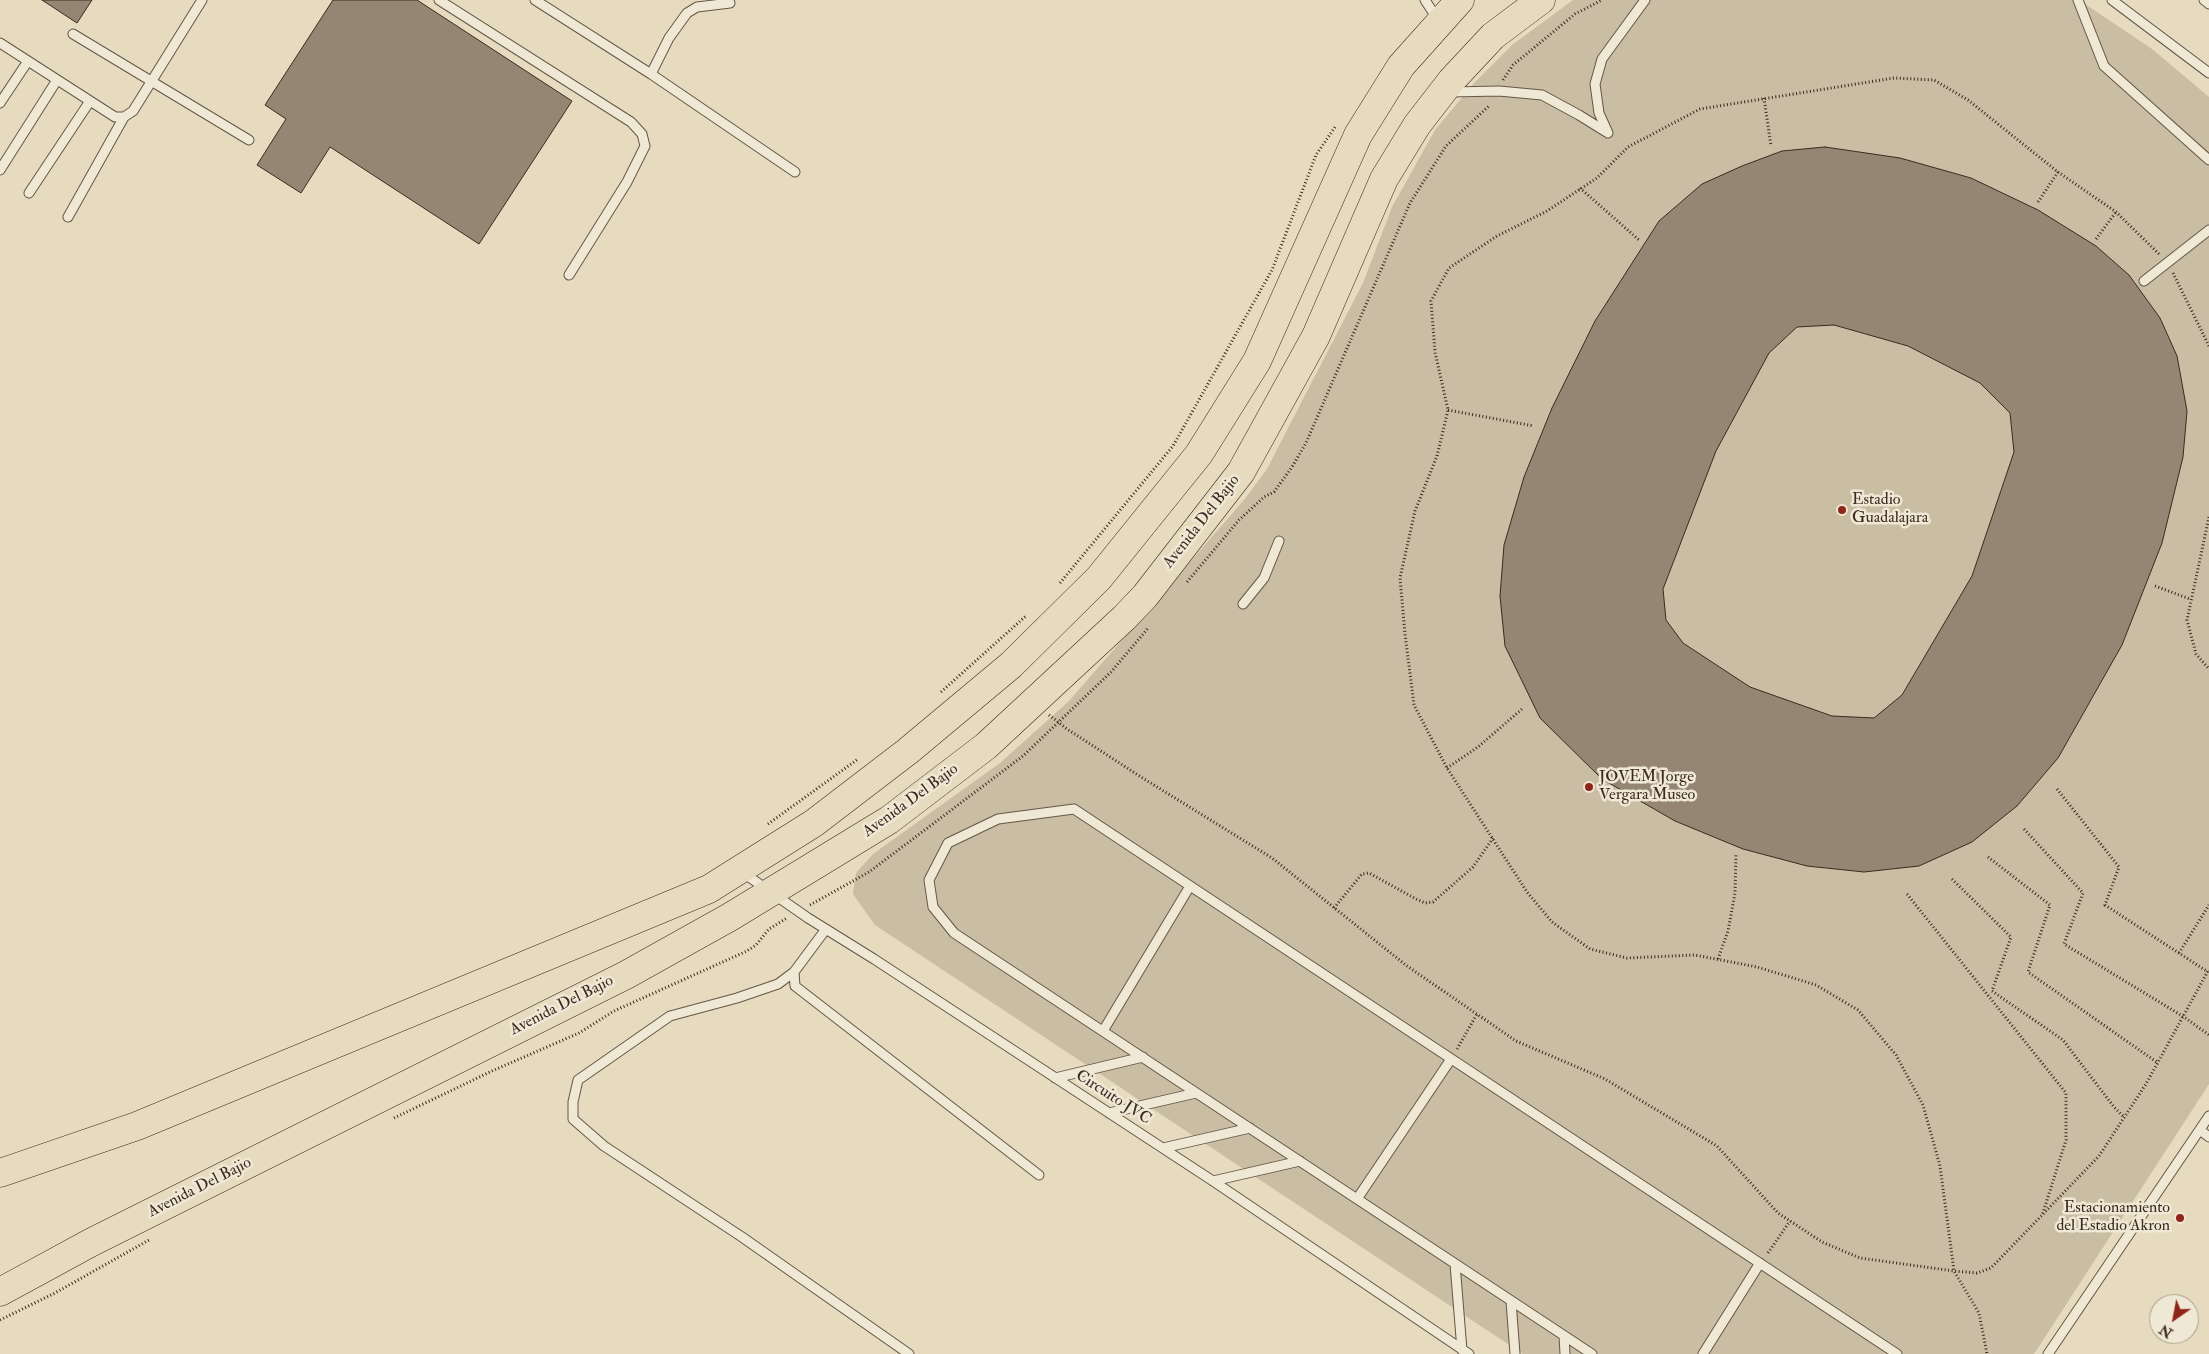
<!DOCTYPE html>
<html>
<head>
<meta charset="utf-8">
<style>
  body { margin:0 }
  #map { position:relative; width:2209px; height:1354px; overflow:hidden; background:#e6dbbe; font-family:"IM FELL Double Pica",serif }
  canvas { display:block }
  .north { position:absolute; left:2149px; top:1294px; width:50px; height:50px; box-sizing:border-box; background:#efe8d5; border:1px solid #a79c8d; border-radius:50%; rotate:213deg; font-size:14px; font-weight:700; line-height:20px; text-align:center; color:#3b2a21 }
  .north::after { content:''; display:block; margin:auto; width:18px; height:22px; background:#8f2418; clip-path:polygon(50% 0,100% 100%,50% 72%,0 100%) }
</style>
</head>
<body>
<div id="map">
<canvas width="2209" height="1354"></canvas>
<div class="north">N</div>
</div>
<script>
const c = document.querySelector('canvas').getContext('2d');
c.lineJoin = 'round';
function fillPath(path, color) {
  c.fillStyle = color;
  c.fill(path, 'evenodd');
}
function shape(rows) {
  const path = new Path2D();
  for (const r of rows) {
    path.moveTo(r[0], r[1]);
    for (let i = 2; i < r.length; i += 2) path.lineTo(r[i], r[i + 1]);
  }
  return path;
}
function stroke(path, color, width, dash) {
  c.strokeStyle = color;
  c.lineWidth = width;
  c.lineCap = dash ? 'butt' : 'round';
  c.setLineDash(dash || []);
  c.stroke(path);
}
function write(font, color, halo, rows, align = 'center') {
  c.font = font + ' "IM FELL Double Pica",serif';
  c.lineWidth = 5;
  c.setLineDash([]);
  c.textBaseline = 'middle';
  c.strokeStyle = halo;
  c.fillStyle = color;
  for (const [text, x, y, turn = 0] of rows) {
    c.save();
    c.translate(x, y);
    c.rotate((+turn || 0) * Math.PI / 180);
    c.textAlign = isNaN(turn) ? turn : align;
    if (halo) c.strokeText(text, 0, 0);
    c.fillText(text, 0, 0);
    c.restore();
  }
}
fillPath(shape([
  [1573,0,2079,0,2152,49,2209,97,2209,1084,2034,1354,1523,1354,875,925,853,894,856,873,873,854,1000,763,1069,701,1244,500,1267,469,1303,399,1363,283,1392,207,1435,130,1475,82,1512,45]
]), '#c9bda3');
const building = shape([
  [42,0,92,0,77,23,42,0],
  [333,0,417,0,572,101,479,244,330,147,301,193,257,165,286,119,265,105,333,0],
  [1825,147,1900,158,1971,178,2038,210,2096,246,2129,275,2160,318,2177,356,2187,411,2183,457,2162,543,2122,645,2058,758,2017,806,1972,842,1919,866,1864,872,1807,866,1743,849,1675,821,1602,779,1540,718,1505,646,1500,596,1504,545,1524,477,1552,408,1595,321,1659,221,1702,184,1742,166,1782,151,1825,147],
  [1834,325,1908,346,1980,383,2010,413,2014,452,1972,576,1902,695,1874,718,1832,716,1750,687,1683,643,1666,620,1663,589,1716,451,1769,353,1797,327,1834,325]
]);
fillPath(building, '#948673');
stroke(building, '#3b2a21', 1);
const service = shape([
  [439,0,631,122,642,134,645,146,627,182,569,275],
  [535,0,651,74,795,172],
  [1425,0,1438,20],
  [2078,0,2104,66,2209,160],
  [2112,0,2209,73],
  [2204,0,2209,4],
  [73,34,249,140],
  [0,43,115,117,124,117,133,111,202,0],
  [651,74,669,38,687,13,697,7,730,3],
  [1450,92,1499,91,1542,95,1579,115,1608,133],
  [0,103,28,61],
  [1608,133,1599,113,1595,84,1602,59,1645,0],
  [0,170,57,80],
  [29,193,90,101],
  [68,217,124,117],
  [2144,281,2209,230],
  [1243,604,1264,578,1279,541],
  [742,872,808,918,874,959,1213,1181,1469,1354],
  [826,929,794,972,795,986,1039,1175],
  [794,972,778,984,737,998,670,1016,578,1080,573,1102,573,1119,604,1146,742,1237,909,1354],
  [1103,1031,1190,886],
  [1055,1078,1143,1057],
  [1109,1113,1196,1093],
  [2200,1130,2209,1137],
  [1163,1148,1250,1128],
  [1213,1181,1300,1161],
  [1357,1199,1451,1059],
  [1455,1264,1462,1350],
  [1511,1301,1515,1354],
  [1564,1336,1565,1354],
  [1592,1354,954,933,933,907,929,880,948,843,998,819,1074,809,1897,1354],
  [1703,1354,1760,1263],
  [2048,1354,2209,1116]
]);
const primary = shape([
  [0,1173,137,1126,709,889,814,823,908,751,1011,665,1099,578,1199,454,1257,361,1358,135,1401,66,1460,0],
  [0,1292,92,1242,626,975,730,917,889,820,986,746,1124,618,1145,596,1241,472,1316,336,1384,179,1417,125,1451,81,1493,36,1541,0]
]);
stroke(service, '#665648', 11);
stroke(primary, '#3b2a21', 29);
stroke(shape([
  [1503,80,1513,65,1575,14,1602,0],
  [1764,98,1771,146],
  [1580,188,1639,240],
  [2038,202,2058,172],
  [2096,239,2116,212],
  [2159,254,2116,212,2058,172,1968,100,1934,80,1894,78,1700,109,1628,147,1597,178,1547,211,1497,236,1449,268,1431,301,1435,352,1448,410,1437,456,1415,511,1400,578,1405,634,1414,705,1447,768,1527,892,1552,922,1590,949,1627,958,1695,955,1757,967,1816,985,1858,1010,1896,1055,1923,1105,1940,1166,1954,1271,1977,1273,1991,1268,2099,1156,2146,1084,2209,969],
  [2173,273,2209,346],
  [1448,410,1534,426],
  [2209,517,2187,620,2196,654,2209,669],
  [1187,582,1239,520,1264,497,1274,492,1292,467,1306,443,1410,203,1446,146,1490,105],
  [1060,583,1173,446,1272,270,1316,155,1335,127],
  [2155,586,2190,599],
  [941,692,1027,615],
  [1049,715,1067,729,1141,777,1272,858,1407,966,1516,1041,1605,1079,1717,1146,1778,1213,1822,1242,1860,1258,1954,1271,1979,1313,1987,1354],
  [1447,768,1478,747,1522,709],
  [2057,789,2119,867,2105,905,2208,972],
  [768,824,858,759],
  [2024,829,2083,893,2064,944,2184,1017,2209,1035],
  [1988,857,2050,905,2028,972,2158,1063],
  [1952,879,2011,937,1992,991,2063,1040,2114,1107,2124,1117],
  [1907,894,2066,1093,2066,1140,2042,1216],
  [810,905,869,872,1023,756,1111,672,1149,627],
  [1334,908,1362,874,1369,873,1416,899,1425,903,1433,902,1473,867,1493,838],
  [2179,953,2209,905],
  [1718,959,1728,931,1735,893,1736,854],
  [1457,1049,1477,1014],
  [394,1118,492,1071,579,1033,614,1011,747,951,756,945,769,929,787,918],
  [1768,1253,1790,1221],
  [0,1320,55,1293,149,1240]
]), '#3b2a21', 3, [1, 2.5]);
stroke(service, '#efe8d5', 9);
stroke(primary, '#e6dbbe', 28);
for (const [x, y, r, color] of [
  [1842,510,5,"#8f2418"],
  [1589,787,5,"#8f2418"],
  [2180,1218,5,"#8f2418"]
]) {
  const dot = new Path2D();
  dot.arc(x, y, r, 0, 2 * Math.PI);
  c.fillStyle = color;
  c.fill(dot);
  stroke(dot, '#efe8d5', 2);
}
write('16px', '#3b2a21', '#efe8d5', [
  ["Estadio",1852,501],
  ["Guadalajara",1852,519],
  ["JOVEM Jorge",1599,778],
  ["Vergara Museo",1599,796],
  ["Estacionamiento",2170,1209,"right"],
  ["del Estadio Akron",2170,1227,"right"]
], 'left');
write('16px', '#3b2a21', '#efe8d5', [
  ["Avenida Del Bajio",1202,522,-52],
  ["Avenida Del Bajio",911,801,-36],
  ["Avenida Del Bajio",562,1006,-27],
  ["Circuito JVC",1113,1098,33],
  ["Avenida Del Bajio",200,1188,-27]
]);
</script>
</body>
</html>
